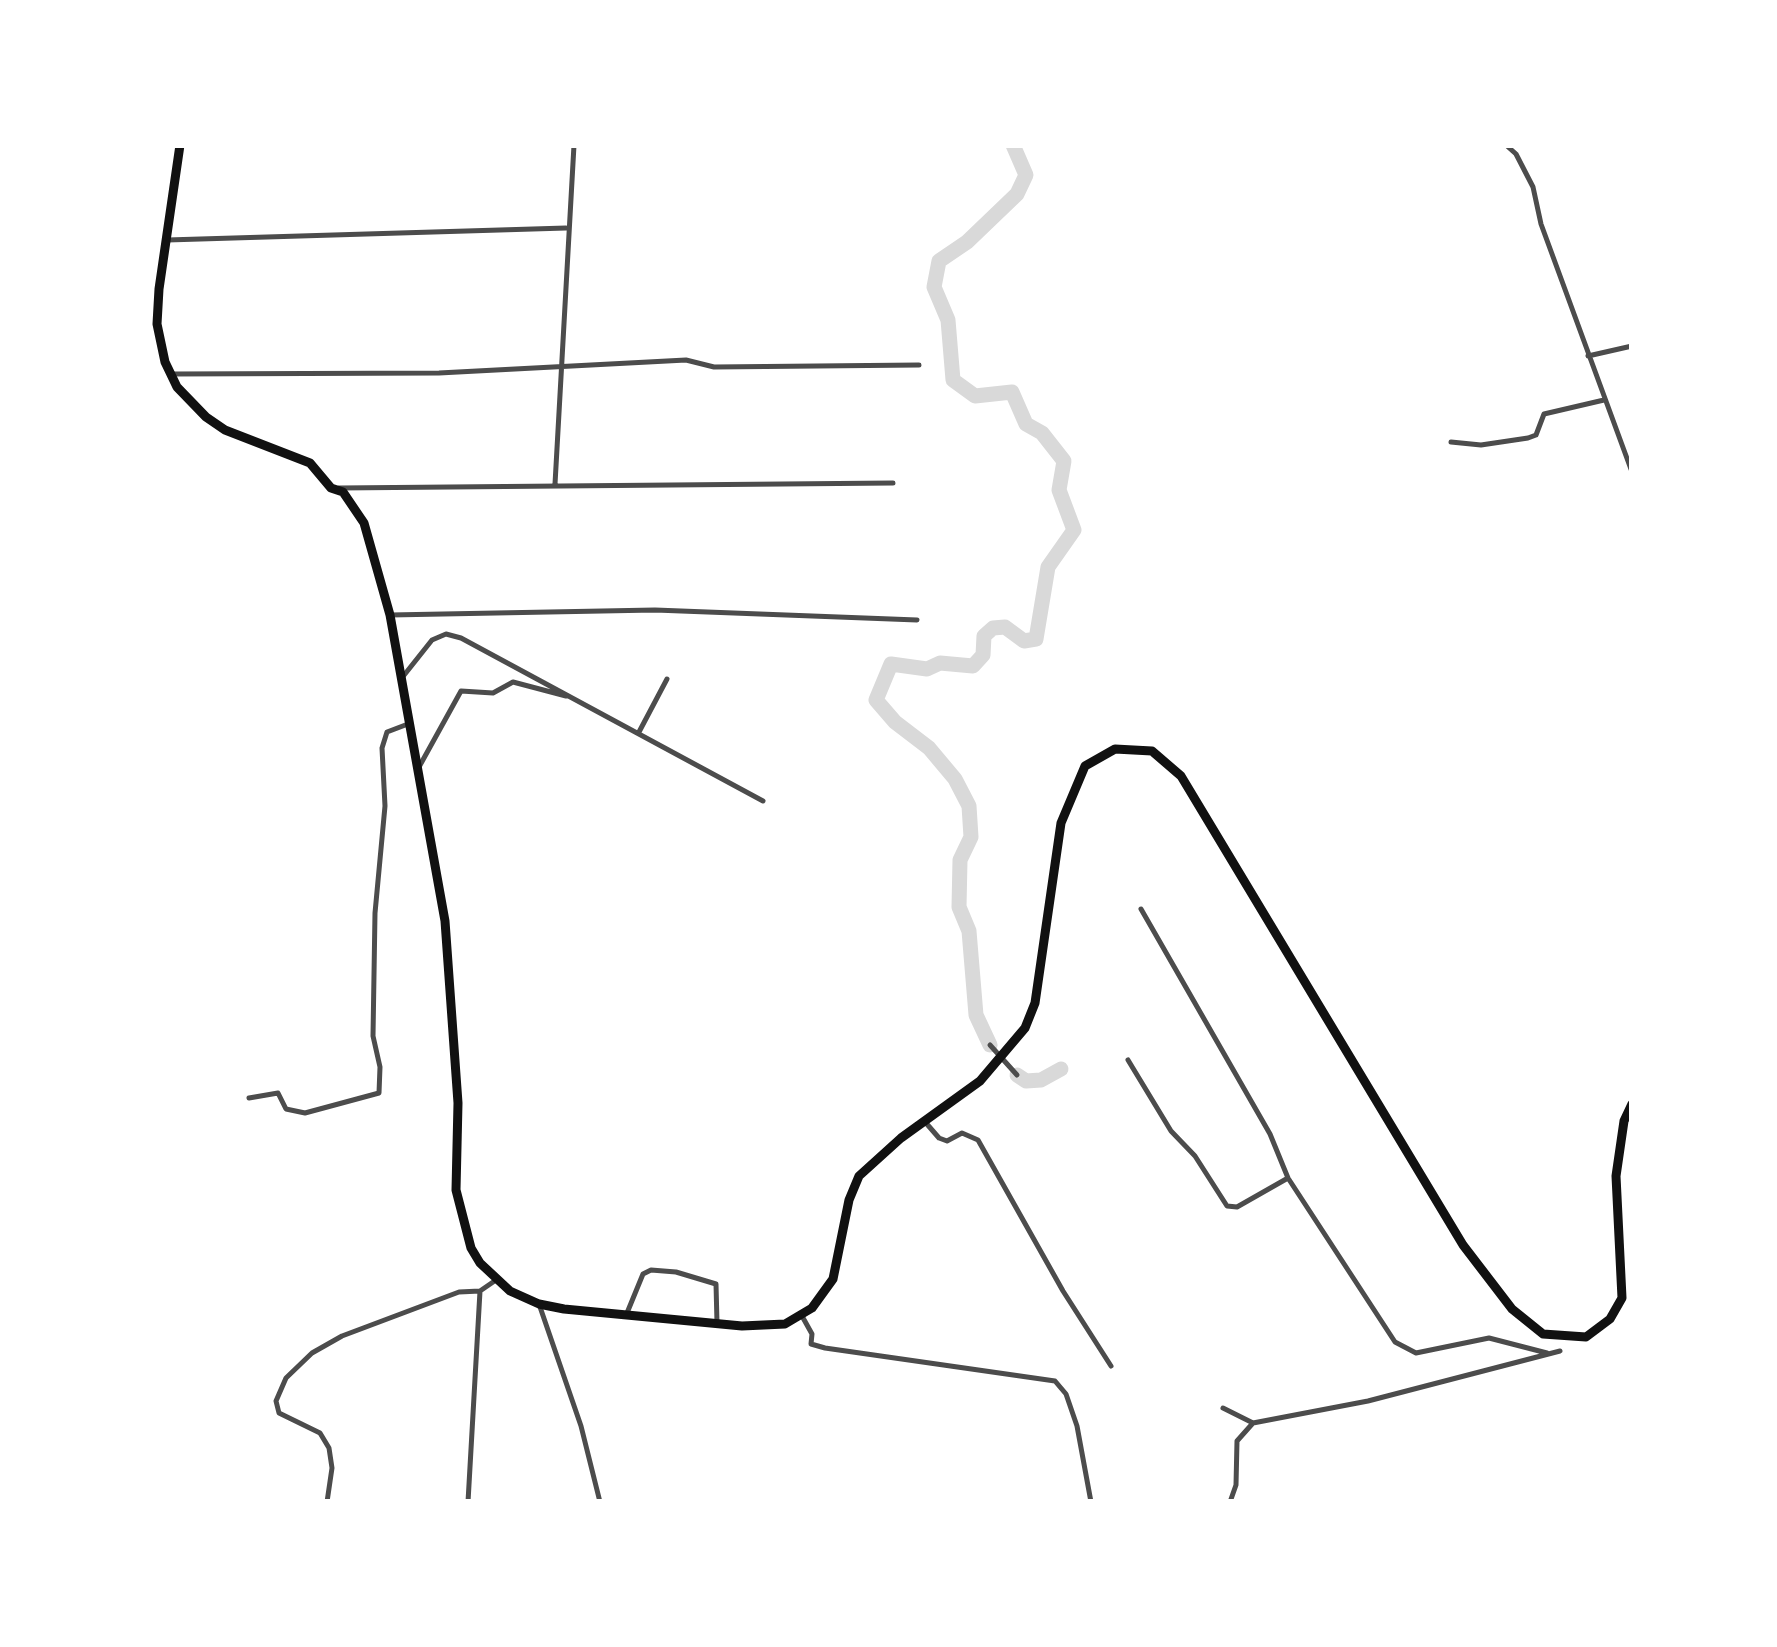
<!DOCTYPE html>
<html>
<head>
<meta charset="utf-8">
<style>
  body { margin:0 }
  #map { position:relative; width:1777px; height:1647px; overflow:hidden; background:#fff; font-family:"Noto Sans",sans-serif }
  canvas { display:block }
  .frame { position:absolute; inset:0; border:148px solid #fff; pointer-events:none }
</style>
</head>
<body>
<div id="map">
<canvas width="1777" height="1647"></canvas>
<div class="frame"></div>
</div>
<script>
const c = document.querySelector('canvas').getContext('2d');
c.lineJoin = 'round';
function shape(rows) {
  const path = new Path2D();
  for (const r of rows) {
    path.moveTo(r[0], r[1]);
    for (let i = 2; i < r.length; i += 2) path.lineTo(r[i], r[i + 1]);
  }
  return path;
}
function stroke(path, color, width, dash) {
  c.strokeStyle = color;
  c.lineWidth = width;
  c.lineCap = dash ? 'butt' : 'round';
  c.setLineDash(dash || []);
  c.stroke(path);
}
stroke(shape([
  [990,1045,976,1015,969,931,959,907,960,860,971,837,969,806,955,779,929,748,895,722,876,700,891,664,927,669,940,663,973,666,983,655,984,636,993,628,1005,627,1024,641,1036,639,1048,567,1074,530,1059,490,1064,461,1042,433,1026,424,1012,392,975,396,953,380,948,320,934,287,939,261,967,242,1017,194,1026,175,1013,145],
  [1017,1075,1026,1081,1041,1080,1061,1069]
]), '#d9d9d9', 15);
stroke(shape([
  [1506,145,1516,154,1533,187,1541,224,1632,472],
  [167,240,566,228],
  [1588,356,1632,346],
  [173,374,439,373,686,360,714,367,919,365],
  [1451,442,1481,445,1528,438,1536,435,1544,414,1604,400],
  [555,484,574,145],
  [339,488,893,483],
  [390,615,655,610,917,620],
  [401,679,432,640,446,634,461,638,763,801],
  [639,732,667,679],
  [419,767,461,691,493,693,513,682,566,696],
  [1141,909,1270,1134,1288,1178,1395,1342,1416,1353,1489,1338,1547,1353],
  [990,1045,1017,1075],
  [1128,1060,1171,1131,1195,1156,1227,1206,1237,1207,1288,1178],
  [249,1098,278,1093,286,1109,305,1113,379,1093,380,1067,373,1036,375,913,385,806,382,748,387,732,408,724],
  [926,1123,939,1138,947,1141,962,1133,978,1140,1063,1291,1111,1366],
  [539,1304,581,1426,600,1502],
  [627,1313,643,1274,651,1270,676,1272,716,1284,717,1323],
  [802,1316,812,1334,811,1344,825,1348,1055,1381,1066,1394,1077,1426,1091,1502],
  [1223,1408,1253,1423],
  [327,1502,332,1468,329,1448,320,1433,279,1413,276,1401,286,1378,312,1353,342,1336,459,1292,480,1291,496,1280],
  [468,1502,480,1291],
  [1230,1502,1236,1485,1237,1441,1253,1423,1368,1401,1560,1351]
]), '#4c4c4c', 5);
stroke(shape([
  [180,145,159,289,157,324,165,362,177,387,206,417,225,430,310,463,331,488,343,492,364,523,390,615,445,921,458,1103,456,1190,471,1248,480,1263,510,1291,539,1304,564,1309,742,1326,785,1324,812,1308,833,1279,849,1200,859,1176,901,1138,980,1081,1025,1028,1035,1003,1061,823,1085,766,1115,749,1152,751,1181,776,1463,1245,1512,1309,1543,1334,1586,1337,1610,1319,1622,1298,1616,1176,1624,1121,1632,1104]
]), '#111', 9);
</script>
</body>
</html>
